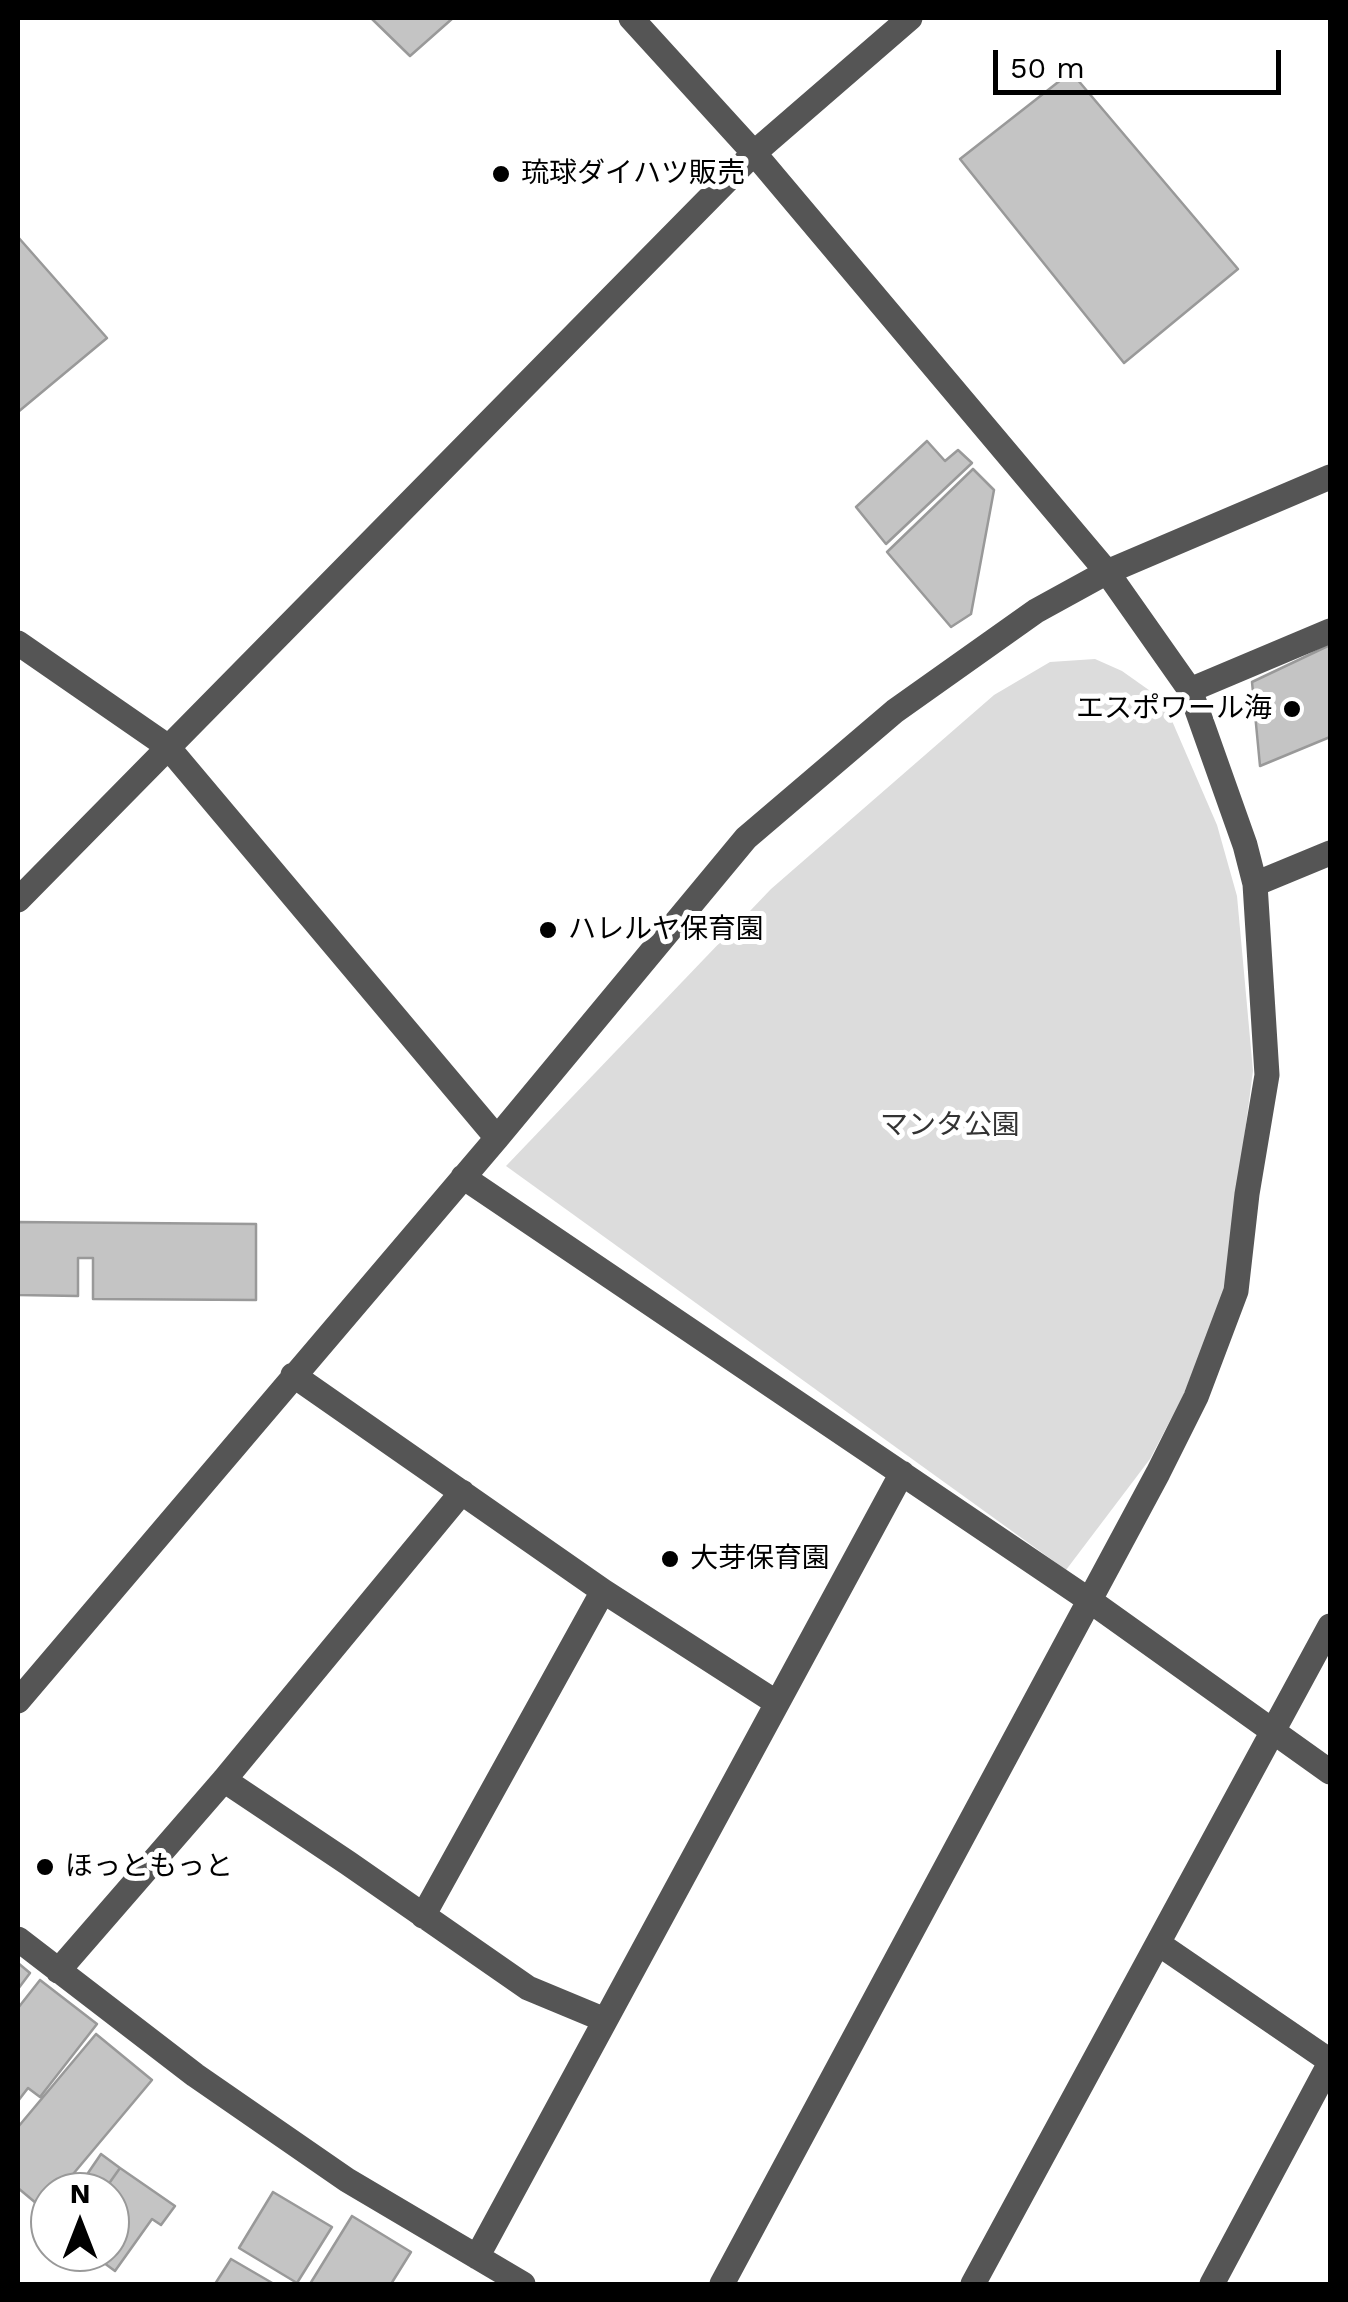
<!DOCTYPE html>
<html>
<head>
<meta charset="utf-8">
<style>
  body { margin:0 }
  #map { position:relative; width:1348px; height:2302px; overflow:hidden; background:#fff; font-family:"Work Sans",sans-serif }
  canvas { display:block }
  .frame { position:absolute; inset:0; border:20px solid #000; pointer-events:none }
  .north { position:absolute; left:30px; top:2172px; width:100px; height:100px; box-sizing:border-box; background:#fff; border:2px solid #999; border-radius:50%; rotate:0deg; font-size:28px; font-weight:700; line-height:40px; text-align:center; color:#000 }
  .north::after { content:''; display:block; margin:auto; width:35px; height:45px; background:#000; clip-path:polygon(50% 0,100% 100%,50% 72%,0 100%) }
  .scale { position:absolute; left:993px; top:50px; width:288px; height:45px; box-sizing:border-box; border:5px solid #000; border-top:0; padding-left:12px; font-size:30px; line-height:35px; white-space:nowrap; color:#000; -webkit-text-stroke:8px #fff; paint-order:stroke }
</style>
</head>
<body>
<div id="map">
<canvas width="1348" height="2302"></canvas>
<div class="frame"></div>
<div class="north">N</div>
<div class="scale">50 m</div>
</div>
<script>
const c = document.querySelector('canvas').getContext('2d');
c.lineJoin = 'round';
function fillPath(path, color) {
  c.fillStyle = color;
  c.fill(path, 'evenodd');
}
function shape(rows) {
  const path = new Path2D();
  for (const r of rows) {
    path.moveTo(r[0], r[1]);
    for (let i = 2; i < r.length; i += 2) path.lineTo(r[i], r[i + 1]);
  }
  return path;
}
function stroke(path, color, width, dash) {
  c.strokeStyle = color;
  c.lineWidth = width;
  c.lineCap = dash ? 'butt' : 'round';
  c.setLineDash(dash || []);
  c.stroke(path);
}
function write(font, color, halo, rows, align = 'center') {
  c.font = font + ' "Work Sans","Noto Sans JP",sans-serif';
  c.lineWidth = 10;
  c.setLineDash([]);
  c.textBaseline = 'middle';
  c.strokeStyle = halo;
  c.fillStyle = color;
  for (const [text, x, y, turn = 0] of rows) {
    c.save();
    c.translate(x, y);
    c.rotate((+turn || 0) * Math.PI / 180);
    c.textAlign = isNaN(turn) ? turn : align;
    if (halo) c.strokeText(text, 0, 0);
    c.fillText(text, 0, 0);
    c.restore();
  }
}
fillPath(shape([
  [1095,659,1122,671,1163,700,1217,825,1237,896,1253,1071,1224,1292,1184,1394,1150,1459,1066,1570,506,1166,771,889,994,695,1050,662]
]), '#dcdcdc');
const building = shape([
  [371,18,453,18,410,56,371,18],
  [1071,72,1238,269,1124,363,960,159,1071,72],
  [18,237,107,338,18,412,18,237],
  [927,441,945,461,958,450,972,463,886,544,856,507,927,441],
  [973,469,994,490,971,614,951,627,887,552,973,469],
  [1330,645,1330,737,1260,766,1252,682,1330,645],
  [18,1222,256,1224,256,1300,93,1299,93,1258,78,1258,78,1296,18,1295,18,1222],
  [18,1963,30,1973,18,1989,18,1963],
  [40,1980,97,2024,40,2097,28,2088,18,2101,18,2008,40,1980],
  [96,2034,152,2080,58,2192,50,2192,50,2201,43,2209,18,2188,18,2127,96,2034],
  [101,2154,120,2168,103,2192,75,2192,101,2154],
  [120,2168,175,2206,161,2225,152,2219,115,2271,89,2252,110,2252,110,2192,103,2192,120,2168],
  [273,2192,332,2227,297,2283,239,2248,273,2192],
  [352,2216,411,2252,391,2284,310,2284,352,2216],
  [231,2259,274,2284,215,2284,231,2259]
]);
fillPath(building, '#c4c4c4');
stroke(building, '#999', 2.5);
stroke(shape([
  [631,18,754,153,1107,572,1190,690,1245,845,1255,884,1267,1075,1247,1194,1236,1291,1196,1397,1158,1473,722,2284],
  [18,643,167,746,497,1138],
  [1190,690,1330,631],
  [1255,884,1330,853],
  [18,900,754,153,910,18],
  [463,1177,1089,1600,1330,1772],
  [293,1375,603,1591,777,1703],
  [18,1701,497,1138,746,838,895,711,1036,611,1107,572,1330,477],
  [224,1780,348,1863,528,1988,605,2020],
  [423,1916,603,1591],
  [18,1939,195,2075,347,2180,523,2284],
  [1159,1944,1330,2061],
  [58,1971,224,1780,462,1492],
  [477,2257,902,1473],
  [973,2284,1330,1626],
  [1212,2284,1330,2063]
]), '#555', 25);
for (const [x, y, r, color] of [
  [501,174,10,"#000"],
  [1292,709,10,"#000"],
  [548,930,10,"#000"],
  [670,1559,10,"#000"],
  [45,1867,10,"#000"]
]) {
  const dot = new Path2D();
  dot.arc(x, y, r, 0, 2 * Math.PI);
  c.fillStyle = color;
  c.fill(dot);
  stroke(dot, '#fff', 4);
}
write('28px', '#000', '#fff', [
  ["琉球ダイハツ販売",521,174],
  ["エスポワール海",1272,709,"right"],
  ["ハレルヤ保育園",568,930],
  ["大芽保育園",690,1559],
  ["ほっともっと",65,1867]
], 'left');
write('28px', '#333', '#fff', [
  ["マンタ公園",950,1126]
]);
</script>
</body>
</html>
